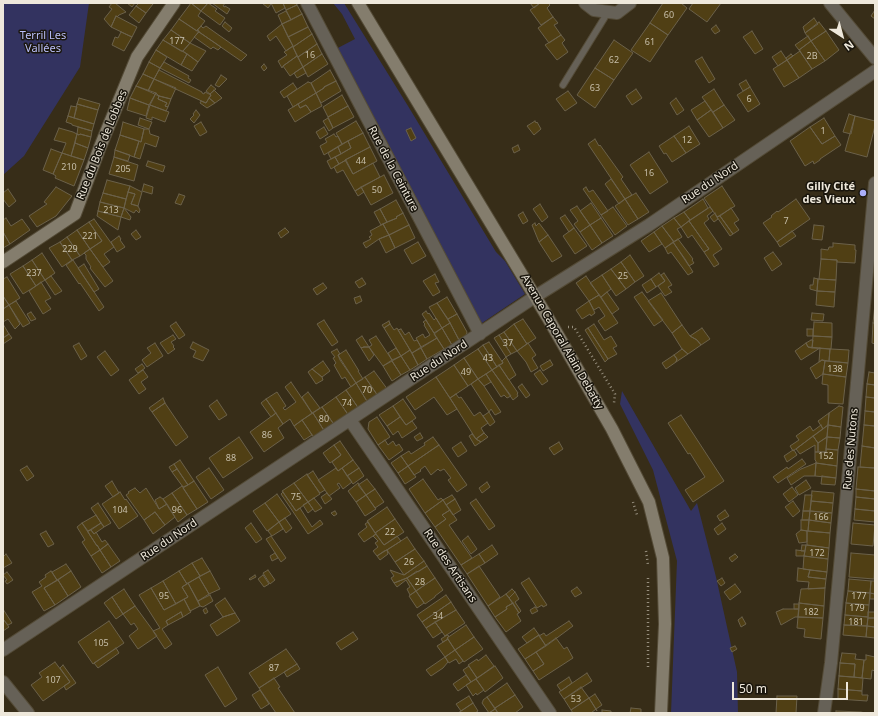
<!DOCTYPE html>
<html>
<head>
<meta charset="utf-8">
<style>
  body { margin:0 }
  #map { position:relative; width:878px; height:716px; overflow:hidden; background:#372d18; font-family:"Noto Sans",sans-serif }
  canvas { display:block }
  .frame { position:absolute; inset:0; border:4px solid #eee8db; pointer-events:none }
  .north { position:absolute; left:822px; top:16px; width:40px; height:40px; -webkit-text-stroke:3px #1a160d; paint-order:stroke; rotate:144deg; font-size:11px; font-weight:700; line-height:16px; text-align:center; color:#eee8db }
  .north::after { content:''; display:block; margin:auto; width:14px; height:18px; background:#eee8db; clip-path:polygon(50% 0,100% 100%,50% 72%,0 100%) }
  .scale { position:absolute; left:732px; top:682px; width:116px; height:18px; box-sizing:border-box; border:2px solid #eee8db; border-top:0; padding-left:5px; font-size:12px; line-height:14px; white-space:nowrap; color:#eee8db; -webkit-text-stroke:3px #1a160d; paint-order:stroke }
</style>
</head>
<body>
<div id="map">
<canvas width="878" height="716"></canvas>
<div class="frame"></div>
<div class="north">N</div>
<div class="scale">50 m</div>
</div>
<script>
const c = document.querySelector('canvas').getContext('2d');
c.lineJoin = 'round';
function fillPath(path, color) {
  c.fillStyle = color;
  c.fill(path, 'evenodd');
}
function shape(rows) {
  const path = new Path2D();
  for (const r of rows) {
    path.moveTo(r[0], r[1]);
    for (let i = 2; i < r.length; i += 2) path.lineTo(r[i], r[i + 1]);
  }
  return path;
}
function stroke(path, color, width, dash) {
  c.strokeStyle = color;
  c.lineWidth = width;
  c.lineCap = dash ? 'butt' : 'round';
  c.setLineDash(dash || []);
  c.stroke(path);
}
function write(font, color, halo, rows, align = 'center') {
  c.font = font + ' "Noto Sans",sans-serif';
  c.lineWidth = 3;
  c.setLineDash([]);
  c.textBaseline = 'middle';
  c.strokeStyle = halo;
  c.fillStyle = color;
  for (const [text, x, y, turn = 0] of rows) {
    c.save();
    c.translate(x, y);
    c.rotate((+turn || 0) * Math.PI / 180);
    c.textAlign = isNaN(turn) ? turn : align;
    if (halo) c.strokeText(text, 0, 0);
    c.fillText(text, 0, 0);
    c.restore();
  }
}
fillPath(shape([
  [3,3,89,3,80,67,24,156,3,175],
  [333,3,344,3,408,106,496,252,505,261,525,294,482,323,474,312,334,50,355,39,342,14],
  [622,391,691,511,697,503,716,577,737,672,738,713,671,713,677,561,653,470,620,404]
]), '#333360');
const building = shape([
  [112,3,115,3,126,12,119,15,117,17,116,16,111,27,104,19,112,9,109,7,112,3],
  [127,3,135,3,132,7,127,3],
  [139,3,151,3,153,4,146,13,136,6,139,3],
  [191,3,201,11,198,16,205,21,197,31,179,19,191,3],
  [191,3,208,3,201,11,191,3],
  [208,3,217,9,215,11,225,18,220,25,201,11,208,3],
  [212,3,225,3,223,6,225,7,225,6,230,9,227,14,212,3],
  [262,3,271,3,271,4,268,8,262,3],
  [271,3,283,3,285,8,276,13,271,3],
  [283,3,296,3,297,5,286,10,283,3],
  [530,3,540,3,534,8,530,3],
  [540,3,548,3,550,5,547,8,553,17,541,25,530,10,540,3],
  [663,3,681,3,687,8,668,35,650,23,663,3],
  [693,3,721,3,707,22,689,9,693,3],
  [297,5,302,14,291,20,286,10,297,5],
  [136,6,146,13,139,23,129,15,136,6],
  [875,10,875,19,871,16,875,10],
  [286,11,291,20,282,24,278,15,286,11],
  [302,14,308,27,288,37,282,24,302,14],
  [116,16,137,27,132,37,111,27,116,16],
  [553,17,558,23,554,25,561,35,549,43,538,28,553,17],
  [814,18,818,24,805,33,803,27,814,18],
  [179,19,197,31,199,31,190,43,171,30,179,19],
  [225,22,232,28,229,32,222,26,225,22],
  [819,22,826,31,811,41,805,33,819,22],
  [650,23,668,35,650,62,631,50,650,23],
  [282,24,293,46,286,51,276,36,270,41,267,36,282,24],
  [716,25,720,31,715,34,711,29,716,25],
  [201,26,203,28,206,26,247,55,241,61,199,32,199,31,197,30,201,26],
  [308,27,312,34,293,47,297,56,283,66,282,68,278,61,287,55,284,52,293,46,288,37,308,27],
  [171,30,190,43,183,51,181,51,163,40,171,30],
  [752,31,763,49,755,54,743,37,752,31],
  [826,31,839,50,825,61,811,41,826,31],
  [121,32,132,37,124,51,112,45,115,37,118,38,121,32],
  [199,32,221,47,218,50,213,47,211,49,194,37,199,32],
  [312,34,317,44,298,57,293,47,312,34],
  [561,35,565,40,562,43,568,52,557,60,545,45,561,35],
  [808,36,811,41,799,50,795,45,808,36],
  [163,40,187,54,181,65,156,50,163,40],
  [614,40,633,53,614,80,595,68,614,40],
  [811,41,825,61,812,69,799,50,811,41],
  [190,43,206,51,198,62,183,51,190,43],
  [317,44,322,54,303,67,298,57,317,44],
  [156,50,167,57,160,68,149,62,156,50],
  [781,51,787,60,778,66,772,57,781,51],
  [800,51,812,69,799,78,787,60,800,51],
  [187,54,198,62,192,71,181,65,187,54],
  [322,54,328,64,308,77,303,67,322,54],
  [791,54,793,56,787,60,786,58,791,54],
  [297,56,303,67,290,76,283,66,297,56],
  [702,57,715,79,709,83,695,61,702,57],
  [787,60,799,78,784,87,773,69,787,60],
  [149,62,160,68,154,79,143,74,149,62],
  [164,62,189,76,188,78,191,80,189,83,160,68,164,62],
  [264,64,267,68,264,71,261,67,264,64],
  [303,67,306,73,297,78,294,73,303,67],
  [595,68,614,80,595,108,577,95,595,68],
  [159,70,202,92,202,93,204,94,205,92,211,95,206,103,154,79,159,70],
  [330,70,336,81,324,87,324,88,316,93,311,83,330,70],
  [143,74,154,79,148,91,136,86,143,74],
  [221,75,227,79,219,87,215,85,221,75],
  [154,79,176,88,171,99,159,96,148,91,154,79],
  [746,80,750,87,743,91,739,84,746,80],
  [336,81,341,91,321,103,316,93,324,88,324,87,336,81],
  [308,82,311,83,316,93,293,107,287,96,308,82],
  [293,83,297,89,284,98,280,92,293,83],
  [211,85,216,89,210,94,206,91,211,85],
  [136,86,156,93,149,105,130,98,136,86],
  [750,87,760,104,748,112,737,95,750,87],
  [636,89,642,98,632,105,626,96,636,89],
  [714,89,724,105,713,112,702,97,714,89],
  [214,90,222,98,215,103,209,98,211,95,210,94,214,90],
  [568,91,577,103,565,111,556,99,568,91],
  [156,93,159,96,158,99,167,103,165,106,168,107,166,111,150,105,156,93],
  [316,93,322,106,311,112,306,105,300,108,298,104,316,93],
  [342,95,348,106,328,117,323,107,342,95],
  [159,96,171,99,168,107,165,106,167,103,158,99,159,96],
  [79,98,100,104,98,110,77,104,79,98],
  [130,98,149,105,146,116,127,110,130,98],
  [209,98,215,103,207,108,200,103,201,101,206,103,209,98],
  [676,98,684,110,677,115,670,103,676,98],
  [705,101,711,110,697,120,691,110,705,101],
  [77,104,98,110,94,124,74,118,77,104],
  [298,104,300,108,306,105,311,112,295,122,288,110,298,104],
  [150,105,169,112,165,122,152,117,152,120,146,118,150,105],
  [724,105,735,120,723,128,713,112,724,105],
  [71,106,77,107,74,118,68,116,71,106],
  [348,106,354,117,333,128,328,117,348,106],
  [196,110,200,115,194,123,190,119,194,115,193,114,196,110],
  [711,110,723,128,709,137,697,120,711,110],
  [849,114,855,116,851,134,843,132,849,114],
  [68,116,94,124,92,131,72,125,72,124,66,122,68,116],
  [855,116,875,121,875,126,867,157,845,151,855,116],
  [140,118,152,122,149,129,138,125,140,118],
  [328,118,333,128,329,131,323,121,328,118],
  [824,118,835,136,822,144,810,127,824,118],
  [356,121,363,133,342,144,336,133,356,121],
  [535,121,536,123,537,122,541,129,534,135,527,126,535,121],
  [123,122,144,129,141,142,120,135,123,122],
  [201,122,207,132,200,136,194,126,201,122],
  [689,126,700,144,686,153,674,136,689,126],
  [78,127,92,131,91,137,80,134,79,135,77,134,78,127],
  [324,127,328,134,320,139,316,132,324,127],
  [810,127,822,144,835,136,841,145,820,159,820,160,814,164,813,161,805,166,790,141,810,127],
  [59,128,73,132,77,134,71,156,62,153,66,143,54,140,59,128],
  [411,128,416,138,411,141,406,130,411,128],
  [144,129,149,129,150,134,159,137,156,147,145,143,140,159,134,157,139,141,141,142,144,129],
  [363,133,370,147,345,160,346,160,339,164,335,157,351,148,348,141,363,133],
  [77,134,79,135,80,134,91,137,88,148,75,143,77,134],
  [334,134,336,137,338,136,342,144,324,155,320,146,327,142,325,139,334,134],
  [120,135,139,141,134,157,115,150,120,135],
  [674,136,686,153,672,162,666,153,664,154,659,146,674,136],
  [595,139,599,146,600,145,623,177,621,179,632,195,625,199,588,144,595,139],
  [348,141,351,148,341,154,338,147,348,141],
  [75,143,88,148,84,160,71,156,75,143],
  [518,145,520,150,514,153,512,148,518,145],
  [338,147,341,154,331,159,328,153,338,147],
  [370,147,377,161,353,174,345,160,370,147],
  [51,149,62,153,53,174,43,170,51,149],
  [115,150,130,155,128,161,114,157,115,150],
  [649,152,668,182,650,194,630,165,649,152],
  [62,153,84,160,74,186,55,178,56,176,53,174,62,153],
  [114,157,138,165,134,181,109,174,114,157],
  [335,157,339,164,331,169,327,161,335,157],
  [346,160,353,174,373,163,380,177,355,191,343,170,337,173,334,167,346,160],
  [148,161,165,166,163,172,146,166,148,161],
  [384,175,393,193,371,205,361,187,384,175],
  [611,179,625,199,619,204,605,184,611,179],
  [107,180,130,186,126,199,103,193,107,180],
  [144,184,153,187,152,194,142,191,144,184],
  [130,186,142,192,138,206,131,204,135,194,128,192,130,186],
  [722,186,735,206,717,217,704,198,722,186],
  [56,187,72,196,56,216,37,227,29,216,47,204,44,202,56,187],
  [361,187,364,192,358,196,355,191,361,187],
  [586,187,589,192,593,190,608,211,601,215,583,189,586,187],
  [8,189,16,201,9,207,3,199,3,193,8,189],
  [128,192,135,194,131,204,138,206,140,210,139,213,136,210,134,213,124,208,128,192],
  [103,193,126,199,124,208,100,202,103,193],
  [636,193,649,212,638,219,625,199,636,193],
  [179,194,185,196,181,205,175,203,179,194],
  [625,199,638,219,628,225,615,206,625,199],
  [703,199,708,208,690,220,684,212,703,199],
  [796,199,810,219,777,242,763,223,772,217,771,216,777,211,778,212,796,199],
  [396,200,403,213,396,217,397,218,387,222,380,209,396,200],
  [100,202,124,208,121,217,98,211,100,202],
  [591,203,601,218,590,225,580,211,591,203],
  [540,204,548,217,542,222,533,209,540,204],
  [577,206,590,225,580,232,574,224,578,221,570,210,577,206],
  [613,207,627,226,615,235,601,215,613,207],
  [710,207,713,211,707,216,709,219,704,223,722,249,713,255,719,264,714,267,704,252,709,249,689,221,710,207],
  [124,208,131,217,130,220,121,217,124,208],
  [731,208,739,220,734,223,739,230,733,234,720,216,731,208],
  [380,209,387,222,381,225,374,212,380,209],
  [98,211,121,217,118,230,97,216,98,211],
  [523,212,528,221,523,224,518,215,523,212],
  [684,212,690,220,681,227,674,218,684,212],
  [403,213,409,225,389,235,383,224,397,218,396,217,403,213],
  [715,213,718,219,714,222,710,217,715,213],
  [565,215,574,228,569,232,560,218,565,215],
  [720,216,733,234,730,236,717,217,720,216],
  [6,218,11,226,22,219,30,230,10,244,3,232,3,220,6,218],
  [601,218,613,236,602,243,590,225,601,218],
  [674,218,681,227,677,229,682,237,674,242,662,226,674,218],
  [94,219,114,247,104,254,110,262,103,267,90,249,102,241,89,222,94,219],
  [689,221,709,249,704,252,692,235,688,238,681,227,689,221],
  [89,222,102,241,90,249,77,230,89,222],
  [535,223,536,226,539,223,548,235,539,242,532,225,535,223],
  [383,224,389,235,379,239,366,248,363,243,371,239,369,237,372,235,370,231,383,224],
  [409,225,415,238,395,248,389,235,409,225],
  [590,225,602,243,592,250,580,232,590,225],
  [814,225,824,226,822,240,812,239,814,225],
  [662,226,674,242,665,248,654,232,662,226],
  [285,228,289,232,281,238,278,233,285,228],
  [574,228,587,246,575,254,563,236,574,228],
  [77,230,90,249,80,256,67,237,77,230],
  [136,230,141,237,136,240,131,234,136,230],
  [792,231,796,236,780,247,777,242,792,231],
  [3,232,10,244,3,248,3,232],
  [654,232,662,244,649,252,641,241,654,232],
  [389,235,395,248,386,253,379,239,389,235],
  [548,235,562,256,552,262,539,242,548,235],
  [119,236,121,239,120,240,125,247,117,252,111,242,119,236],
  [67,237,80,256,72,260,60,242,67,237],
  [678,239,693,259,692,260,694,263,689,266,673,242,678,239],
  [60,242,72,260,62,267,49,248,60,242],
  [418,242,426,256,412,264,404,250,418,242],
  [673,242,685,259,693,272,688,275,671,252,668,254,665,248,673,242],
  [833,243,855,245,855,250,856,250,855,263,837,262,837,260,821,259,821,249,828,250,829,247,833,247,833,243],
  [90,249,113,281,105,287,90,268,91,267,86,259,86,255,84,253,90,249],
  [773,252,782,264,772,271,764,258,773,252],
  [42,253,55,273,45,280,32,260,42,253],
  [630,255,644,276,635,282,621,262,630,255],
  [821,259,837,260,836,280,819,279,821,259],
  [32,260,45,280,36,286,23,266,32,260],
  [73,260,104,307,99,311,80,283,79,284,66,265,73,260],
  [621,262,635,282,626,289,611,269,621,262],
  [84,264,99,289,94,292,78,268,84,264],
  [23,266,36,286,23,294,10,274,23,266],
  [611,269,626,289,616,296,602,275,611,269],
  [659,273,665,281,656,287,651,279,659,273],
  [664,273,672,285,668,287,672,292,665,296,658,286,665,281,661,275,664,273],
  [435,274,439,282,435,283,440,292,433,296,423,281,435,274],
  [602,275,611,289,601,297,590,283,602,275],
  [51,276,62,291,55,295,45,280,51,276],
  [586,276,599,295,589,301,576,283,586,276],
  [7,277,20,298,9,305,3,296,3,279,7,277],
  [362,278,366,284,359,288,355,282,362,278],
  [814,278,818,279,817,291,810,289,810,285,813,285,814,278],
  [651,279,656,287,647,293,642,285,651,279],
  [818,279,836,280,835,292,817,291,818,279],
  [41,282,51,298,45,301,51,309,43,314,29,291,41,282],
  [323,283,327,288,317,295,313,289,323,283],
  [817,291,835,292,834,307,816,305,817,291],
  [607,292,619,309,612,314,601,297,607,292],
  [642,292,663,320,654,326,634,297,642,292],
  [661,293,682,325,672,333,648,301,661,293],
  [599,295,618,323,605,331,598,321,605,316,599,307,594,310,589,301,599,295],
  [3,296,9,305,3,309,3,296],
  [360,296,362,301,356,304,354,298,360,296],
  [447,297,457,314,448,319,437,303,447,297],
  [16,301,30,323,23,327,9,305,16,301],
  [589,301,595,313,591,316,590,314,582,319,576,310,589,301],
  [437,303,450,323,442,328,429,307,437,303],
  [875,304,875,323,873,323,875,304],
  [9,305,20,324,15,329,8,319,3,322,3,309,9,305],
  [426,311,428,314,429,313,434,320,436,318,442,328,434,333,422,314,426,311],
  [31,312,36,319,31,321,27,314,31,312],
  [812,313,824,314,823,321,811,320,812,313],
  [457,314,467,332,466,336,459,340,448,319,457,314],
  [523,319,536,338,527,344,514,324,523,319],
  [324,320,338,342,332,346,317,324,324,320],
  [426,320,437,338,421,347,416,338,423,334,425,338,430,335,424,325,425,324,423,322,426,320],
  [389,321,390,324,384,328,382,325,389,321],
  [176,322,185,335,179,339,170,326,176,322],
  [814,322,832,323,832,337,813,336,814,322],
  [450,323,459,340,452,345,442,328,450,323],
  [873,323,875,323,875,344,872,343,873,323],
  [3,324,9,334,3,338,3,324],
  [390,324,394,330,397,328,410,350,401,356,384,328,390,324],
  [514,324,527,344,517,351,504,332,514,324],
  [594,324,604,340,611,336,617,346,613,348,617,354,608,359,588,328,594,324],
  [682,325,690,336,697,340,701,345,688,354,682,349,672,333,682,325],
  [442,328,452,345,444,349,434,334,442,328],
  [588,328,608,359,605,362,585,330,588,328],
  [702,328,710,339,701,345,697,340,690,336,702,328],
  [401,329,405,335,409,332,414,341,417,340,421,347,412,353,398,330,401,329],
  [807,329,813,329,813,336,807,336,807,329],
  [504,332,517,351,511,354,499,335,504,332],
  [9,334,12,338,3,344,3,338,9,334],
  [173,335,176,339,171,342,174,346,173,347,175,349,168,354,160,343,173,335],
  [499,335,511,354,506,357,494,338,499,335],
  [362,336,369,347,364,347,361,348,356,340,362,336],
  [376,336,392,360,383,366,369,347,372,345,369,340,376,336],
  [813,336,832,337,831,349,830,349,812,348,813,336],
  [437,338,444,349,427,359,421,348,437,338],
  [811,340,813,340,812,348,808,347,806,343,811,340],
  [193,342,209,350,203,361,193,357,196,351,190,348,193,342],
  [489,342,503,363,497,367,483,345,489,342],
  [79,343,87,356,81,360,73,346,79,343],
  [155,343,163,356,147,367,142,360,151,353,147,348,155,343],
  [528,343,536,355,532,358,538,368,531,372,526,362,517,351,528,343],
  [806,343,808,347,820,348,801,360,795,351,806,343],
  [483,345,497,367,492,370,478,349,483,345],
  [364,347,369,347,374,355,369,361,361,348,364,347],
  [396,348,401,356,392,360,388,353,396,348],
  [421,348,427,359,418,365,412,353,421,348],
  [820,348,830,349,829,361,822,360,819,362,820,348],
  [337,349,340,354,338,355,340,360,356,383,351,387,345,377,342,379,334,365,336,363,333,358,335,357,331,352,337,349],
  [478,349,492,370,478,379,464,358,478,349],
  [682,349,688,354,676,362,677,359,674,355,682,349],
  [830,349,831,349,849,350,848,363,829,361,830,349],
  [346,350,359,371,358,371,363,379,356,383,338,355,346,350],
  [410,350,418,365,410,370,401,356,410,350],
  [105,351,119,370,111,376,97,357,105,351],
  [674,355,677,359,676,362,666,369,662,363,674,355],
  [401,356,410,370,401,375,392,361,401,356],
  [506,357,516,375,509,380,499,365,503,363,502,361,506,357],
  [464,358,478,379,468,386,454,365,464,358],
  [550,360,553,365,543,371,540,366,550,360],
  [822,360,825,361,823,374,816,379,810,368,822,360],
  [323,361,330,371,322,377,312,369,323,361],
  [392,361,401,375,392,381,383,366,392,361],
  [825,361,848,363,846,377,823,374,825,361],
  [142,364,145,368,138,373,135,369,142,364],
  [454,365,468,386,450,398,436,377,454,365],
  [499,365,518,393,517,394,518,396,513,400,492,370,499,365],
  [312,369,322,377,323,380,316,384,308,372,312,369],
  [143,370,148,377,141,382,146,389,139,394,129,380,143,370],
  [492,370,511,396,507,398,504,395,501,397,486,374,492,370],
  [540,370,548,381,542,385,534,374,540,370],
  [374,371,388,390,378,396,365,377,374,371],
  [869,372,875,373,875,385,867,384,869,372],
  [486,374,491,382,484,386,478,379,486,374],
  [823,374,846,377,843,404,828,403,828,385,822,384,823,374],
  [365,377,378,396,368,403,356,383,365,377],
  [436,377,457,409,447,415,434,397,415,410,406,397,436,377],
  [478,379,484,386,501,412,495,415,491,409,489,412,471,384,478,379],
  [291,382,312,413,294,426,290,419,283,424,266,399,277,392,286,406,283,408,285,410,296,402,285,387,291,382],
  [356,383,368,403,359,409,346,390,356,383],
  [522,384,530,395,526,398,518,387,522,384],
  [867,384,875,385,875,398,866,397,867,384],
  [346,390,359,409,349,416,336,397,346,390],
  [308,392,320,408,312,413,302,397,308,392],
  [456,394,459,398,461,397,474,416,480,412,488,423,481,428,484,433,476,439,450,398,456,394],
  [336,397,349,416,335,426,322,407,336,397],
  [866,397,875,398,875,412,865,411,866,397],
  [163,398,165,403,152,412,149,408,163,398],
  [266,399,276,413,271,417,261,403,266,399],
  [403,399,416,418,406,425,393,406,403,399],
  [217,400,227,415,219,420,209,406,217,400],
  [165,403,188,437,176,446,152,412,165,403],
  [393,406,400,417,387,426,379,415,393,406],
  [839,406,843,407,841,427,828,425,829,413,839,406],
  [322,407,335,426,325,432,313,413,322,407],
  [865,411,875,412,875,426,864,425,865,411],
  [489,412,495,422,490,426,483,416,489,412],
  [276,413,283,424,278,428,284,438,264,452,250,432,276,413],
  [313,413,325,432,315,439,302,420,313,413],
  [829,413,828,425,823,429,818,421,829,413],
  [681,415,724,481,693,502,685,490,705,477,690,453,688,454,668,423,681,415],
  [377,417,390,437,378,445,368,429,369,422,377,417],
  [400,417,406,425,412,421,417,428,402,438,398,431,393,435,387,426,400,417],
  [302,420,312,435,304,440,294,426,302,420],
  [821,425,823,429,793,451,790,446,799,440,796,436,810,426,813,431,821,425],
  [828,425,841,427,840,438,827,437,828,425],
  [828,425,827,437,818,443,813,436,828,425],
  [864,425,875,426,875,448,862,446,864,425],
  [420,433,423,438,417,441,414,437,420,433],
  [484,433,488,437,481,442,476,439,484,433],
  [472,434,476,439,481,442,475,446,469,436,472,434],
  [813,436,818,443,818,452,815,452,815,445,800,454,796,449,813,436],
  [239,437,253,458,223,478,209,458,239,437],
  [433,437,439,445,408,466,401,456,409,451,411,454,425,445,424,443,433,437],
  [827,437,840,438,838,450,826,449,827,437],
  [827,437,826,452,818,452,818,443,827,437],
  [385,440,388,445,393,441,396,446,399,444,403,450,389,460,378,445,385,440],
  [340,441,353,460,338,471,332,462,341,455,334,445,340,441],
  [461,442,467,451,458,457,452,448,461,442],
  [559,442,563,449,554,455,549,448,559,442],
  [334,445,341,455,330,463,323,453,334,445],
  [439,445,467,485,457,492,448,480,451,478,444,469,440,471,438,469,431,475,425,466,420,470,421,471,414,475,408,466,439,445],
  [862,446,875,448,875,468,860,467,862,446],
  [826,449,838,450,837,466,816,463,816,461,815,460,815,452,826,452,826,449],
  [793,450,793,451,794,450,797,455,787,462,784,456,793,450],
  [401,456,408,466,398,473,391,463,401,456],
  [802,459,806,464,778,483,773,477,787,467,788,469,802,459],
  [180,460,194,481,188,485,174,464,180,460],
  [353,460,359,468,347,476,342,468,353,460],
  [816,463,837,466,836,478,815,476,816,463],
  [816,463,815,476,804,476,791,485,787,478,801,469,816,463],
  [174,464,177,469,172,472,169,467,174,464],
  [27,466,34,476,27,481,20,470,27,466],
  [408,466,416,477,405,484,398,473,408,466],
  [858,467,875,468,875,491,856,489,858,467],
  [209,468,224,490,211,499,196,477,209,468],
  [336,468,338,471,342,468,352,482,343,489,339,483,337,484,340,488,329,496,318,480,336,468],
  [359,468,364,476,353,484,347,476,359,468],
  [177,469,188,485,183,487,172,472,177,469],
  [313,471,325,490,320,493,307,475,313,471],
  [307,474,320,494,308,502,294,483,307,474],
  [822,476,836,478,835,485,821,484,822,476],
  [367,479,375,489,366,495,358,485,367,479],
  [423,479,438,500,441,498,443,500,425,513,409,489,423,479],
  [806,480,811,488,799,495,795,488,806,480],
  [112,481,119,493,113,497,105,486,112,481],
  [194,481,208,502,197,509,183,488,194,481],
  [487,482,490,487,482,493,479,488,487,482],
  [294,483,308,502,296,511,282,491,294,483],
  [358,483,366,495,356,502,348,491,358,483],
  [182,486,197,509,187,515,172,493,182,486],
  [792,487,798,495,789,502,783,494,792,487],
  [135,488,140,493,146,488,159,509,167,504,175,517,165,525,155,512,144,520,126,495,129,493,128,492,135,488],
  [375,489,384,502,375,508,366,495,375,489],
  [856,489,875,491,875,499,856,497,856,489],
  [812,491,834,493,833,503,811,501,812,491],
  [120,492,125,500,126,499,138,516,119,529,102,504,120,492],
  [283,492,296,511,300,508,312,527,320,520,323,524,308,534,281,494,283,492],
  [172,493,187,515,178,522,163,499,172,493],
  [327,493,332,499,325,504,321,497,327,493],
  [277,494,291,514,279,522,265,503,277,494],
  [366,495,376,509,365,516,356,502,366,495],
  [452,495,455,499,446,505,443,500,452,495],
  [805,495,812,495,810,511,803,511,805,495],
  [160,497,163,499,167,504,159,509,155,500,160,497],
  [856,497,875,499,875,511,855,509,856,497],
  [314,498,322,508,315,512,308,502,314,498],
  [455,499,461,510,453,515,446,505,455,499],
  [476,499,495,526,489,530,470,503,476,499],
  [443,500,450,510,442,515,446,519,435,527,425,513,443,500],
  [793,501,800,511,793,517,785,507,793,501],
  [811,501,833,503,832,513,810,511,811,501],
  [308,502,313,509,308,513,303,505,308,502],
  [98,503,111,523,104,527,91,508,98,503],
  [265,503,279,522,267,531,253,511,265,503],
  [387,507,395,519,375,533,367,521,387,507],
  [855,509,875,511,875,522,854,520,855,509],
  [450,510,457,520,449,525,472,558,461,565,435,527,446,519,442,515,450,510],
  [725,510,729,516,720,521,717,516,725,510],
  [335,511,337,514,334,516,331,513,335,511],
  [803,511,810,511,809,520,802,520,803,511],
  [810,511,832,513,831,523,809,520,810,511],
  [155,512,165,525,153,534,144,520,155,512],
  [96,515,101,523,88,531,82,523,96,515],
  [285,518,292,528,286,533,279,522,285,518],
  [395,519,404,532,384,545,375,533,395,519],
  [801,520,809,520,808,531,801,530,801,520],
  [809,520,831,523,830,533,808,531,809,520],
  [279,522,283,529,272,536,268,531,279,522],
  [368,522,376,534,364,542,358,534,367,527,365,524,368,522],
  [82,523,97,546,97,545,100,550,91,556,82,542,85,540,77,527,82,523],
  [101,523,104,527,94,534,91,530,101,523],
  [251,523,262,539,256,543,245,528,251,523],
  [722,523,726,529,718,535,714,529,722,523],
  [853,523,875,525,873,546,851,544,853,523],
  [91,530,94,534,96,532,102,542,105,540,108,544,100,550,97,545,97,546,88,532,88,531,91,530],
  [801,530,807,531,807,542,799,543,796,534,801,530],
  [46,531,54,544,48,547,40,534,46,531],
  [807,531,830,533,829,548,807,545,807,531],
  [376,534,384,545,397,536,401,541,377,556,373,551,378,547,375,543,378,541,373,536,376,534],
  [271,536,286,558,281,562,266,539,271,536],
  [468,536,477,549,471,554,462,541,468,536],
  [407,537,415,549,395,562,387,550,407,537],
  [108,544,120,561,111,567,100,550,108,544],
  [492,545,498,554,485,563,479,554,492,545],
  [802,545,806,545,805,551,801,551,802,545],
  [806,545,829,548,828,559,804,556,806,545],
  [415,549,424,561,404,575,395,562,415,549],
  [100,550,111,567,102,573,91,556,100,550],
  [387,550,388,554,380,560,377,556,384,551,387,550],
  [796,550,805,551,804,556,796,556,796,550],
  [275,553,278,558,272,561,270,556,275,553],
  [851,553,875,555,874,579,849,577,851,553],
  [6,554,12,563,3,568,3,557,6,554],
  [479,554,485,563,467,574,461,565,479,554],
  [735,554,738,557,732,562,729,558,735,554],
  [804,556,828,559,827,572,803,569,804,556],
  [202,558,210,571,200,576,192,563,202,558],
  [424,561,427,566,407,578,394,583,391,578,394,576,390,570,404,575,424,561],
  [192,563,200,576,187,584,179,571,192,563],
  [66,564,71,571,57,580,52,572,66,564],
  [427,566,435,578,416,591,407,578,417,571,418,572,427,566],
  [479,566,500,597,488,606,467,574,479,566],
  [798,568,810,570,808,577,826,579,825,588,808,589,809,582,797,581,798,568],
  [268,570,275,580,270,584,263,573,268,570],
  [810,570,827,572,826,579,808,577,810,570],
  [51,571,57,580,44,588,55,605,44,611,32,592,42,586,39,582,46,577,45,575,51,571],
  [71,571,81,587,68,596,58,580,71,571],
  [179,571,187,584,182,587,188,597,176,604,163,581,179,571],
  [210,571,220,589,209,594,199,577,210,571],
  [7,572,13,580,7,584,5,581,7,580,3,575,7,572],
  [255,575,256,577,250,580,249,579,255,575],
  [263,575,269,584,264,587,258,579,263,575],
  [199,577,209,594,198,601,188,583,199,577],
  [407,578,416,591,410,595,407,589,410,587,406,580,397,587,394,583,407,578],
  [435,578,443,590,435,596,435,597,425,604,416,591,435,578],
  [529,578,547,605,543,607,542,605,537,608,521,583,529,578],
  [722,578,725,583,721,586,717,581,722,578],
  [849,579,871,581,870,593,848,591,849,579],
  [58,580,68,596,55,605,44,588,58,580],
  [163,581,176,604,164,610,151,588,163,581],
  [871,581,875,581,875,594,870,593,871,581],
  [188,583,200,606,190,611,184,599,188,597,182,587,188,583],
  [735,584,741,592,730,600,724,592,735,584],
  [577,587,582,593,575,597,571,591,577,587],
  [151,588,164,610,184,599,191,612,183,617,181,612,166,621,168,625,162,629,172,644,165,649,153,631,160,628,139,595,151,588],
  [825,588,824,606,799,603,801,589,825,588],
  [124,589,135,606,123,614,112,597,124,589],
  [512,589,515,592,509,598,506,594,512,589],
  [416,591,424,603,417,608,409,596,416,591],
  [848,591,870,593,869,605,846,603,848,591],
  [515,592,519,599,515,602,521,611,519,613,509,598,515,592],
  [870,593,875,594,875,599,870,599,870,593],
  [506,594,513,603,506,607,507,609,495,617,488,606,506,594],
  [210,595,213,601,203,607,200,606,198,601,210,595],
  [446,595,451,602,422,622,417,615,446,595],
  [112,597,123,614,116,619,104,603,112,597],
  [225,598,235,613,223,617,215,605,225,598],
  [451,602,456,610,426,628,422,622,451,602],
  [513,603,519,613,517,614,521,621,506,632,495,617,507,609,506,607,513,603],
  [799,603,824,606,823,618,798,617,799,603],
  [846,603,869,605,868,617,845,615,846,603],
  [794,604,799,604,799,609,794,609,794,604],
  [135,606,157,636,138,649,129,636,138,629,134,623,131,625,123,614,135,606],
  [535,607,538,611,532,614,530,610,535,607],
  [206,608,208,612,205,614,203,610,206,608],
  [3,609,12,623,8,625,3,619,3,609],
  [783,609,799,609,798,617,795,617,781,625,776,612,783,609],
  [456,610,465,623,445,636,435,622,456,610],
  [181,612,183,617,168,625,166,621,181,612],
  [868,612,875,612,875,618,868,618,868,612],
  [235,613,240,621,217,636,210,625,223,617,235,613],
  [845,615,868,617,867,626,844,625,845,615],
  [742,617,746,624,741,627,738,620,742,617],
  [798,617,823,618,821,639,804,637,805,629,797,628,798,617],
  [868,618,875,618,875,627,867,626,868,618],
  [3,619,9,627,3,631,3,619],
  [109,621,124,643,93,664,78,642,109,621],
  [569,621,573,626,546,646,539,636,544,633,546,636,569,621],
  [435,622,442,632,433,638,426,628,435,622],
  [466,625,474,637,455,650,447,638,466,625],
  [844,625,867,626,866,637,843,635,844,625],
  [867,626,875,627,875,638,866,637,867,626],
  [534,628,539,635,527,643,522,637,534,628],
  [353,632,358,639,341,650,336,643,353,632],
  [447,635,449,636,447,638,448,639,443,642,441,639,447,635],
  [539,635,546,646,525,659,518,649,539,635],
  [474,637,483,649,464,662,455,650,474,637],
  [556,638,564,649,567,647,573,658,539,680,533,671,544,664,536,652,556,638],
  [448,639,455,650,445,657,437,646,448,639],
  [735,646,737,649,732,652,730,648,735,646],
  [116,648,119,653,98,668,94,663,116,648],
  [286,649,297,664,259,688,249,673,286,649],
  [455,650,463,661,459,664,456,659,449,663,445,657,455,650],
  [536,652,544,664,533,671,525,659,536,652],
  [842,653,856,654,855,659,864,660,862,678,854,677,855,664,840,663,842,653],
  [486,655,494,666,477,678,468,665,477,659,478,661,486,655],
  [866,655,875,657,875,671,872,670,871,679,862,678,864,660,866,660,866,655],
  [445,657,448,662,443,668,431,676,426,670,445,657],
  [55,662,70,682,43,701,31,685,42,677,39,673,55,662],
  [840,663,855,664,854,677,839,676,840,663],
  [297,664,300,669,287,677,284,672,297,664],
  [63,665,76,683,66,690,64,686,70,682,60,668,63,665],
  [469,666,477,678,471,682,463,670,469,666],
  [495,666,503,678,485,692,476,679,495,666],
  [218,667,237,699,225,707,205,675,218,667],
  [587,673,592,681,564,699,559,692,587,673],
  [466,675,471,682,458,691,453,684,466,675],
  [839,676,863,678,862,691,838,689,839,676],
  [569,677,572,683,561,691,557,685,569,677],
  [274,678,280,687,278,688,295,713,276,713,259,688,274,678],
  [476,679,484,690,477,695,476,693,473,696,466,685,476,679],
  [507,683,515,695,495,708,487,697,507,683],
  [581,687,589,698,571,710,564,699,581,687],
  [838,689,862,691,862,695,868,695,867,701,838,699,838,689],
  [260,690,269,704,261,709,252,695,260,690],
  [595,694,602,705,596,709,589,698,595,694],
  [515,695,523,707,515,713,498,713,495,708,515,695],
  [469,696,473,703,461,711,456,704,469,696],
  [777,696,797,696,796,713,776,713,777,696],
  [487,697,495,709,489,713,482,703,483,701,483,700,487,697],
  [589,698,597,711,596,709,591,713,573,713,571,710,589,698],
  [473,703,478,711,475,713,458,713,473,703],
  [631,708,641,709,641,713,630,713,631,708],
  [495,709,498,713,489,713,495,709],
  [602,710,611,711,611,713,602,713,602,710],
  [836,711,861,712,865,713,836,713,836,711]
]);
fillPath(building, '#503f14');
stroke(building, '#6b614a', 1);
const lane = shape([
  [563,85,608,12]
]);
const street = shape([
  [307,3,480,334],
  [585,3,594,10,617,13,630,3],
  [830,3,875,58],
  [350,420,550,713],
  [3,650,536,296,649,225,875,71],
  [3,682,28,713],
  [824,713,831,663,857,383,875,183]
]);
const secondary = shape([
  [358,3,548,318,612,429,649,502,663,558,665,624,661,713],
  [3,262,75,214,100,147,137,57,174,3]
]);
stroke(lane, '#544b37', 8);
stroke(street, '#544b37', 14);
stroke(secondary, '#544b37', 14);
stroke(shape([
  [568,327,574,327,615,394,614,403,615,405],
  [633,502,637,515],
  [646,551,648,565],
  [648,667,648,576]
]), '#968e7d', 2.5, [1, 3]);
stroke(lane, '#666157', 6);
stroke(street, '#666157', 12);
stroke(secondary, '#847d6d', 12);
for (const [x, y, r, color] of [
  [863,193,4,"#abaffb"]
]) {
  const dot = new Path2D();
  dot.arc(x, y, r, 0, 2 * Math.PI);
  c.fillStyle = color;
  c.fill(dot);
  stroke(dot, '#1a160d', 1.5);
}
write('9px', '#c6bea9', null, [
  ["60",669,15],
  ["177",177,41],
  ["61",650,42],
  ["16",310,55],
  ["2B",812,56],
  ["62",614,60],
  ["63",595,88],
  ["6",749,99],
  ["1",823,131],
  ["12",687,140],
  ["44",361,161],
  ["210",69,167],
  ["205",123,169],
  ["16",649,173],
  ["50",377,190],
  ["213",111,210],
  ["7",786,221],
  ["221",90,236],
  ["229",70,249],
  ["237",34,273],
  ["25",623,276],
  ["37",508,343],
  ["43",488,358],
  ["138",835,369],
  ["49",466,372],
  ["70",367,390],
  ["74",347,403],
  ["80",324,419],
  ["86",267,435],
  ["152",826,456],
  ["88",231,458],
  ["75",296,497],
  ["104",120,510],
  ["96",177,510],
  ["166",821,517],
  ["22",390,532],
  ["172",817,553],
  ["26",409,562],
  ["28",420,582],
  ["95",164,596],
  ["177",859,596],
  ["179",857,608],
  ["182",811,612],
  ["34",438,616],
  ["181",856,622],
  ["105",101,643],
  ["87",274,668],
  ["107",53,680],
  ["53",576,699]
]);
write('11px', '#babff9', '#1a160d', [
  ["Terril Les",43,36],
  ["Vallées",43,49]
]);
write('11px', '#eee8db', '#1a160d', [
  ["Rue du Bois de Lobbes",102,145,-68],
  ["Rue de la Ceinture",393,169,62],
  ["Rue du Nord",710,183,-34],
  ["Avenue Caporal Alain Debatty",562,342,60],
  ["Rue du Nord",439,361,-33],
  ["Rue des Nutons",851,449,-85],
  ["Rue du Nord",169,540,-34],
  ["Rue des Artisans",450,566,56]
]);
write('bold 11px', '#eee8db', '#1a160d', [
  ["Gilly Cité",855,187],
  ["des Vieux",855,200]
], 'right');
</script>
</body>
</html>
